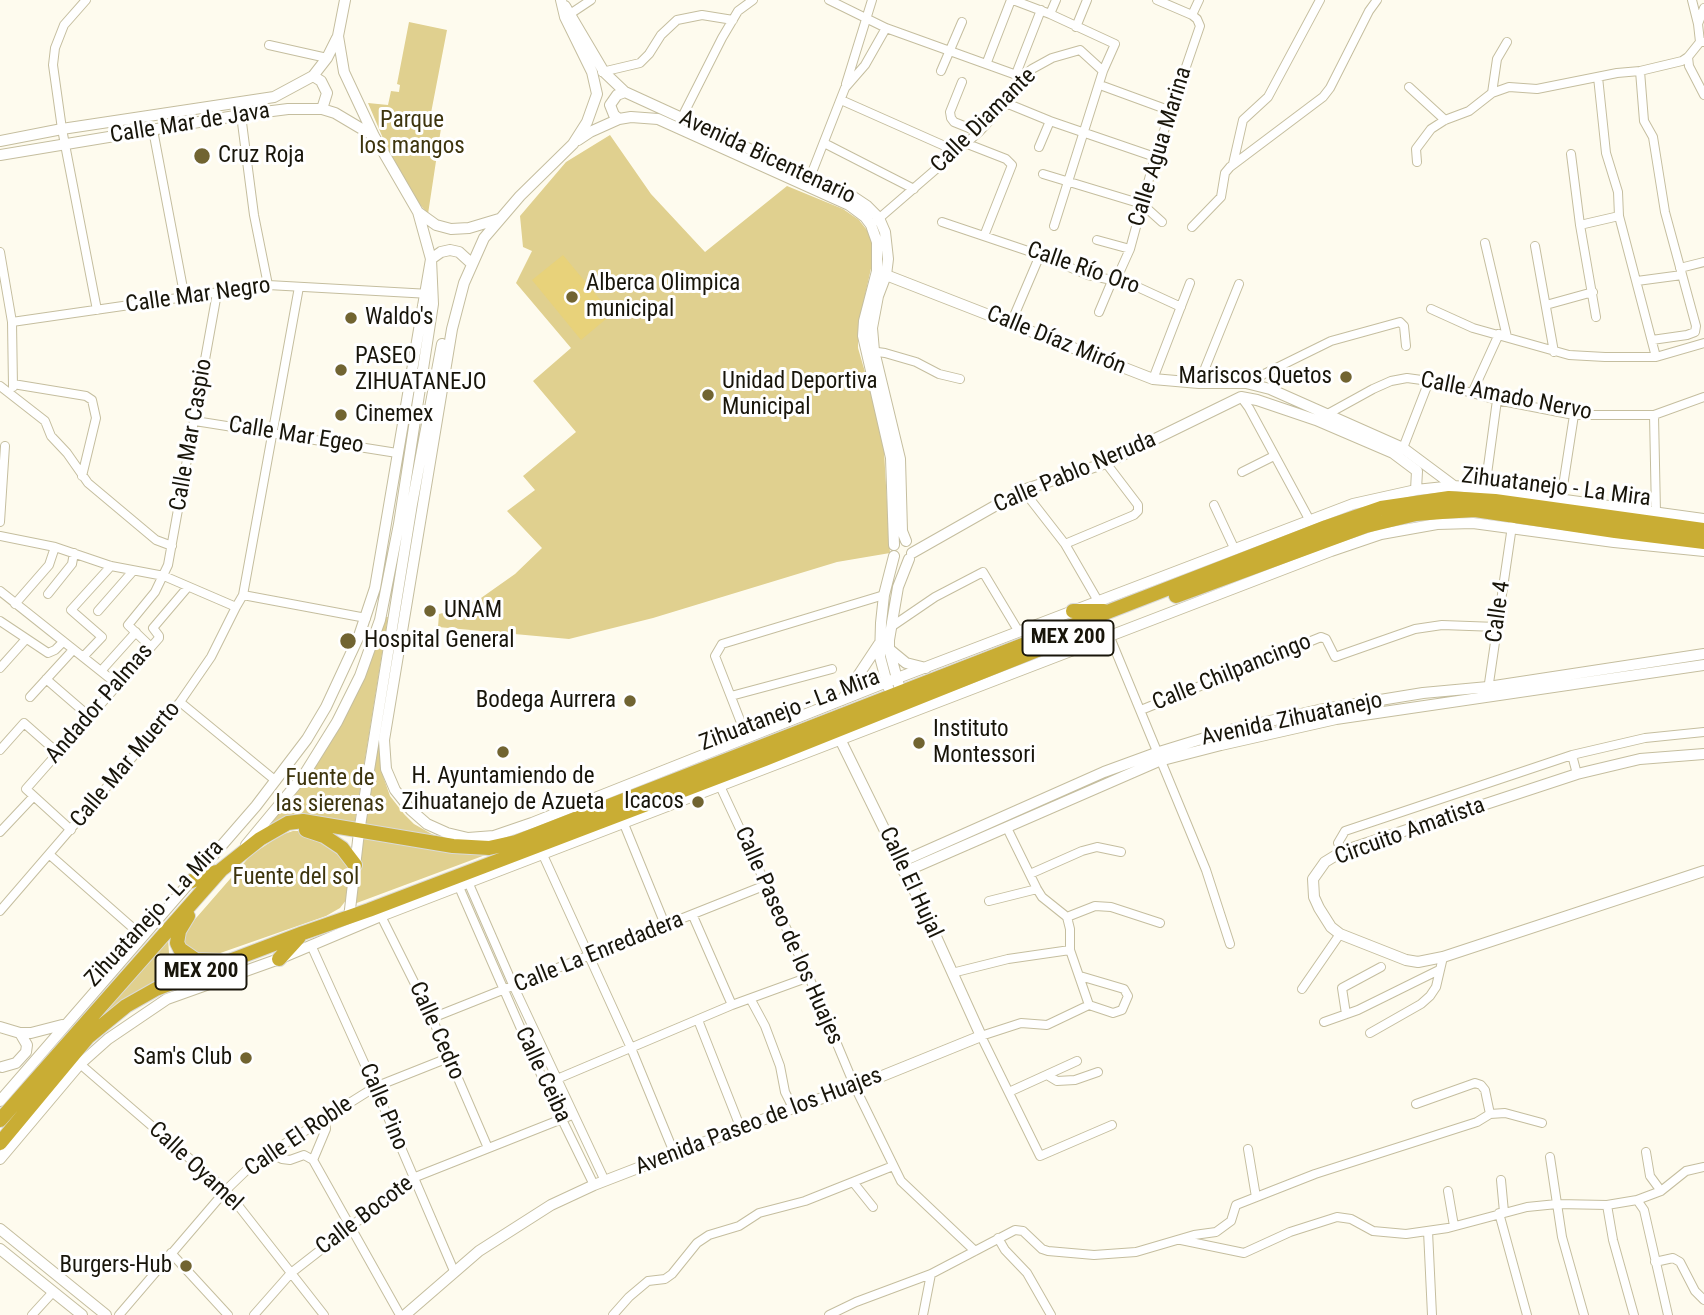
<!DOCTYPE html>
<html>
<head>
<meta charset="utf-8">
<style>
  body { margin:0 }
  canvas { display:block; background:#fefbee }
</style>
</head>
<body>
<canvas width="1704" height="1315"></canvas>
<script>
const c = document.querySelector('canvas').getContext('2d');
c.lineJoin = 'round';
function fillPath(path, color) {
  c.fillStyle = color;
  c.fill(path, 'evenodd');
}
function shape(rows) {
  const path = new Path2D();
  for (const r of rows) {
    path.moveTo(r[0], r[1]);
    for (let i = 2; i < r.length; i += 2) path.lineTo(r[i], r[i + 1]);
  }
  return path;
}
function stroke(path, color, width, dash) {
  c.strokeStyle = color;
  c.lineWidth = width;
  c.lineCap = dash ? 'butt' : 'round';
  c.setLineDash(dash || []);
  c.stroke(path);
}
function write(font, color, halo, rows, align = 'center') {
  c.font = font + ' "Roboto Condensed",sans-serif';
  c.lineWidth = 6;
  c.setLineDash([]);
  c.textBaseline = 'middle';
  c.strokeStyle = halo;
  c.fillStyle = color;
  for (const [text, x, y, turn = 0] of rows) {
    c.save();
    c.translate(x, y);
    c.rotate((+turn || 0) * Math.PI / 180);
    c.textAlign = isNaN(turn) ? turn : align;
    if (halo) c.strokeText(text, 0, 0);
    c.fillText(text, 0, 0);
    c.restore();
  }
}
fillPath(shape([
  [409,22,447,30,431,113,443,115,428,214,417,201,405,181,385,143,368,103,388,105,391,91,399,92,400,85,397,84],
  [610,135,651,194,705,252,787,186,843,209,859,220,870,234,873,244,872,264,858,327,858,348,883,434,890,553,837,562,653,618,569,639,438,627,439,614,458,609,481,598,515,574,542,548,507,511,535,490,523,476,576,432,533,381,571,348,516,283,532,251,523,247,520,216,566,162],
  [384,617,388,617,354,827,287,819,262,826,299,787],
  [377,746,380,746,383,776,390,796,404,814,414,824,437,837,365,829],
  [293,831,302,831,340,849,352,870,347,899,340,908,326,916,206,958,184,951,183,933,251,855,281,835],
  [360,838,488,854,354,904],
  [168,938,169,953,172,960,177,967,190,972,104,1021,97,1016]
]), '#e0d08f');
fillPath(shape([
  [563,255,612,314,581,340,532,280]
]), '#e8d27a');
const street = shape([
  [86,0,64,25,55,48,53,65,62,129,97,310],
  [829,0,886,28,1022,77],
  [1013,0,1050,14,1115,44,1103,71,1054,226],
  [1692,0,1698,24],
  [1050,14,1056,0],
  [1192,15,1199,0],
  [567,16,591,0],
  [1076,27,1087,0],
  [1700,42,1698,24,1704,8],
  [269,45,327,58],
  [1688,57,1689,66,1704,95],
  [987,62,1011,0],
  [941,71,962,22],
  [1640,71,1644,121,1653,137,1665,212,1696,326,1695,332,1687,335,1652,340],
  [602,72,640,63,649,54,661,35,677,20,702,15,733,20],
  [1016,74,1041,10],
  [1598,77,1606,153,1618,192,1619,216,1656,357],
  [962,82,950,112,951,118,954,122,979,132],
  [846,84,872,0],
  [1100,85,1171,111],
  [1409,87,1445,120],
  [1492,93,1497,59,1507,42],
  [841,100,956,151],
  [1006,103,1050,121,1155,157],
  [241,115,254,215,268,285],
  [680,121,722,38,738,11,753,0],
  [153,130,185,299],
  [824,143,914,189],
  [965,143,1006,159,1012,165,984,236],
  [1039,147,1050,121],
  [1571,154,1580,225,1596,317],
  [1417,162,1416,149,1431,129,1445,120,1469,111,1492,93,1509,87,1537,89,1617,73,1640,71,1682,61,1688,57,1700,42,1704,42],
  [1233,164,1243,120,1268,97,1320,0],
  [1043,174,1142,204,1162,222],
  [809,180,845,88,865,65,886,28],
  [876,221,979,132,1006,103,1018,80,1032,69,1052,58,1080,50,1103,71],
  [942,222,1040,255,1088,275,1131,284,1181,307],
  [1580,225,1619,216],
  [1192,227,1221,197,1225,173,1230,167,1323,97,1330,88,1369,11,1377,0],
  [1097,240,1130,249],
  [1485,243,1507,337],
  [1535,246,1554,352],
  [0,252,12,322,13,387],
  [1680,268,1704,262],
  [1116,280,1130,249,1155,157,1200,26,1197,19,1192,15,1157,0],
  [1637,281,1682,275],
  [1546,305,1593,292],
  [1431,309,1473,328,1569,355,1605,357,1656,357,1704,343],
  [1099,312,1112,281],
  [12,322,268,285,430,294],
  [1011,323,1040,255],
  [870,351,885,353,916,362,939,374,960,379],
  [1153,379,1190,283],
  [1199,383,1239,284],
  [1250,383,1264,374,1331,341,1400,322,1404,326,1406,346],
  [13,384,86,396,92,400,96,418,82,476],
  [0,386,45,421,51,436,67,453,88,483,156,540,172,546],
  [1473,391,1499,334],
  [1241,397,1249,408,1309,519],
  [1654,415,1656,513],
  [1324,416,1373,389,1391,381,1407,378,1429,381,1497,400,1574,415,1654,415,1704,397],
  [195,421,397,453],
  [1403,448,1429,381],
  [1242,472,1274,456],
  [1485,489,1497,400],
  [1023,490,1065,544,1098,601],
  [1561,499,1574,415],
  [1214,505,1235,550],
  [0,522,5,446],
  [0,536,55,547,111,566,164,576,236,607,243,595,366,618],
  [1065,544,1134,515,1138,511,1138,505,1106,463],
  [0,591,117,684],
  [48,594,72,564,74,553],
  [243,595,299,287],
  [15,604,49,565,55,547],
  [98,611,133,571],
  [0,621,48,653,55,650,63,642],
  [891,627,935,597,983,572,1019,632],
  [1109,635,1206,870,1230,944],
  [151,647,128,625,155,592,168,565,217,293],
  [83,657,102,637,71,610,111,566],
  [0,668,26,639],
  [101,671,136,632],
  [46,679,90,717],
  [1488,690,1512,526],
  [731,696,832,669],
  [30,697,73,650],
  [180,702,276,781],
  [1141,710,1321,637,1326,639,1335,657,1415,629,1442,625,1497,627],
  [747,738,715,656,722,644,884,595],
  [0,750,24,723,58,753],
  [1572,755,1577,774],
  [720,786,809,977,855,1087,901,1181,975,1251],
  [624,824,666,927],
  [1007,828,1037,889,1042,897,1067,917,1070,929,1070,950,1089,1005],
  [71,830,26,789,159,638,159,636,153,628,187,588],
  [0,832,33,797],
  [1343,851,1338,843,1345,831,1572,755,1645,738,1704,732],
  [50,855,142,936],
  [543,855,631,1048,675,1155],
  [1030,874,1082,851,1097,847,1121,852],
  [469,884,514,987,605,1181],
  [459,887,549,1093,594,1185],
  [989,901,1037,889],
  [0,911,180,702,211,657,236,607],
  [381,916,432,1018,488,1148],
  [693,916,732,1005],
  [1067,917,1095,906,1111,907,1160,923],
  [311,945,375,1087,454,1271],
  [952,973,1008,959,1070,950],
  [1080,976,1124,989,1128,996,1122,1010,1113,1013,1089,1005,1047,1025,1021,1023,981,1036,1040,1156,1112,1125],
  [1302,989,1340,934],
  [751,1000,765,1026,780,1066,785,1092,793,1108],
  [1346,1014,1342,988,1381,967],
  [432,1018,766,885],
  [698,1020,741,1129],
  [1324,1022,1358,1010,1439,970],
  [1370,1033,1421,1004,1430,996,1436,987,1443,957],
  [80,1064,226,1190,324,1315],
  [1047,1075,1057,1081,1075,1080,1098,1072],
  [557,1079,732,1005,809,977],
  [1009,1092,1077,1061],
  [1416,1104,1475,1083,1481,1085,1485,1090,1490,1114],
  [1248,1149,1256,1197],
  [1646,1152,1650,1176,1661,1191],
  [271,1153,282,1159,290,1160,304,1155,313,1160],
  [1550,1157,1562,1237,1584,1315],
  [313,1160,400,1315],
  [313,1160,326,1129,325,1118],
  [1501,1180,1504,1212],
  [853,1182,873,1207],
  [1448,1191,1454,1226],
  [1637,1200,1644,1210,1668,1315],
  [1607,1205,1613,1240,1634,1315],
  [1499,1213,1527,1315],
  [1428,1231,1432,1315],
  [998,1238,1005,1250,1027,1273,1051,1315],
  [1181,1240,1244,1253,1290,1232,1337,1217,1351,1219,1373,1231,1406,1234,1448,1228,1527,1207,1557,1204,1607,1205,1637,1200,1661,1191,1686,1171,1704,1167],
  [171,1253,228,1315],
  [1655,1262,1673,1258,1680,1262,1695,1291,1704,1300],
  [32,1315,53,1292],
  [119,1315,226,1190,254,1163,375,1087,448,1058],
  [254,1315,291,1273,413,1178,572,1115],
  [613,1315,629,1297,648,1281,665,1279,672,1274,697,1243,709,1235,739,1226,759,1213,805,1201,893,1166],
  [829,1315,856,1302,931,1274,1015,1230,1023,1231,1042,1249,1048,1251,1094,1255,1136,1252,1194,1235,1216,1232,1231,1221,1236,1205,1315,1174,1477,1122,1490,1114,1505,1113,1542,1123],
  [923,1315,931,1274]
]);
const secondary = shape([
  [561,0,565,17,592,72,597,94,587,122,573,144,520,196,484,238,464,283,452,329,384,740,386,769,395,790,411,810,427,824,447,833,468,838,494,836,532,823,887,682,1353,504,1416,490,1454,486,1485,489,1704,519],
  [565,6,604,72,625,92,852,196,867,206,879,218,885,232,888,259,886,275,878,296,872,328,874,351,900,459,902,531,906,541],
  [313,76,321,81,327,93,322,109],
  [619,119,614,115,610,105,617,95,625,92],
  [578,140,590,132,619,119,631,117,658,119,849,205,865,217,871,225,877,242,877,271,864,321,863,336,891,458,894,545],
  [0,141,62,129,274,97,313,76,327,58,337,38],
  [0,155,241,115,288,109,322,109,335,113,372,135],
  [418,212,436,225,451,229,469,228,499,219],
  [431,259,441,252,450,250,459,252,471,263],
  [886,275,1153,379,1199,383,1246,383,1270,389,1403,448,1454,486],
  [912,553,1023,490,1106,463,1241,397,1257,400,1316,420,1393,453,1417,471,1416,490],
  [889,649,906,663,926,668],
  [899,686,889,649,889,640,898,587,909,559],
  [888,687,880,657,881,623,884,595,894,556],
  [842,700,879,644],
  [1704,754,1640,759,1577,774,1343,851,1325,862,1313,879,1314,897,1319,908,1331,927,1340,934,1406,960,1418,962,1443,957,1704,871],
  [246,845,304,775,337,722,360,676,380,620,399,524,433,304,431,259,418,212,374,136,344,72,338,36,345,0],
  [901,862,1104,772,1156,753,1234,729,1319,710,1423,693,1488,687,1704,654],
  [904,872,1159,761,1221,745,1336,719,1704,665],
  [349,918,359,832,412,504,442,344],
  [0,1027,20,1033,31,1033,62,1025],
  [2,1067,16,1063,26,1052,27,1045,20,1033],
  [0,1101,256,806,307,739,326,707,359,636,375,588,431,259],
  [0,1159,80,1064,108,1039,167,999,279,959,381,916,1331,551,1381,534,1437,524,1473,523,1614,542,1704,551],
  [0,1229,106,1315],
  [0,1249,82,1315],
  [405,1315,479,1251,551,1205,594,1185,793,1108,855,1087,981,1036,924,910,837,733]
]);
const highway = shape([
  [1176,596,1366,526,1416,514,1442,512,1475,510,1615,531,1704,542],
  [1073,611,1104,611],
  [306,830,324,836,342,848,355,865],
  [189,882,216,872],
  [188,916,179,931,177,943,180,949,196,960,220,961],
  [279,959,299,937],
  [0,1120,221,870,260,839,288,823,303,821,453,846,489,848,516,842,1326,527,1381,508,1449,498,1495,501,1704,530],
  [0,1143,88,1037,126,1006,156,989,303,933,369,910,765,759,1075,635]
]);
stroke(street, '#c5be9f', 10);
stroke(secondary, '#c5be9f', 12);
stroke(highway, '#dadad8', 16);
stroke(street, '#fff', 8);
stroke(secondary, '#fff', 10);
stroke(highway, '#c9ad34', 14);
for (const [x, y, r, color] of [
  [202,156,9,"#716431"],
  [572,297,7,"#716431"],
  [351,318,7,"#716431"],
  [341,370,7,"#716431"],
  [1346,377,7,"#716431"],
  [708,395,7,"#716431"],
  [341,415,7,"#716431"],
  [430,611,7,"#716431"],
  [348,641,9,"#716431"],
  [630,701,7,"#716431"],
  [919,743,7,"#716431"],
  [503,752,7,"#716431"],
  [698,802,7,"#716431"],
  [246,1058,7,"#716431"],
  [186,1266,7,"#716431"]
]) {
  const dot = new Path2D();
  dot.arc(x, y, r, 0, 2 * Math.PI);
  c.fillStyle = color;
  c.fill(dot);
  stroke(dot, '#fff', 2.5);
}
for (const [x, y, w] of [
  [1068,638,91],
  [201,972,91]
]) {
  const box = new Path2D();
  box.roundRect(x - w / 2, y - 17.5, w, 35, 5);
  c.fillStyle = '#fff';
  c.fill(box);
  stroke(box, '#18150a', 2);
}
write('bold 21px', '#18150a', null, [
  ["MEX 200",1068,638],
  ["MEX 200",201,972]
]);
write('23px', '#3d340d', '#fff', [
  ["Parque",412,121],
  ["los mangos",412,147],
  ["Fuente de",330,779],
  ["las sierenas",330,805],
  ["Fuente del sol",296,878]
]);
write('23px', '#18150a', '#fff', [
  ["Calle Diamante",984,121,-45],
  ["Calle Mar de Java",190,124,-9],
  ["Calle Agua Marina",1161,147,-73],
  ["Avenida Bicentenario",767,158,25],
  ["Calle Río Oro",1083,269,19],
  ["Calle Mar Negro",198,296,-8],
  ["Calle Díaz Mirón",1056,341,22],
  ["Calle Amado Nervo",1506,397,11],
  ["Calle Mar Caspio",192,435,-80],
  ["Calle Mar Egeo",296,436,9],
  ["Calle Pablo Neruda",1075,473,-23],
  ["Zihuatanejo - La Mira",1556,488,7],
  ["Calle 4",1499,612,-82],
  ["Calle Chilpancingo",1232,673,-22],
  ["Andador Palmas",100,704,-49],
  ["Zihuatanejo - La Mira",790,711,-21],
  ["Avenida Zihuatanejo",1292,720,-12],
  ["Calle Mar Muerto",126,765,-50],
  ["Circuito Amatista",1410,832,-20],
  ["Calle El Hujal",910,883,65],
  ["Zihuatanejo - La Mira",155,914,-47],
  ["Calle Paseo de los Huajes",788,936,66],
  ["Calle La Enredadera",599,953,-22],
  ["Calle Cedro",436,1031,66],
  ["Calle Ceiba",542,1075,65],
  ["Calle Pino",383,1107,67],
  ["Avenida Paseo de los Huajes",759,1122,-21],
  ["Calle El Roble",299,1137,-34],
  ["Calle Oyamel",195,1167,43],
  ["Calle Bocote",365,1216,-37]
]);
write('23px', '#18150a', '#fff', [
  ["Cruz Roja",218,156],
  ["Alberca Olimpica",586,284],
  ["municipal",586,310],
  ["Waldo's",365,318],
  ["PASEO",355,357],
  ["ZIHUATANEJO",355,383],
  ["Mariscos Quetos",1332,377,"right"],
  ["Unidad Deportiva",722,382],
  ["Municipal",722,408],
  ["Cinemex",355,415],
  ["UNAM",444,611],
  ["Hospital General",364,641],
  ["Bodega Aurrera",616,701,"right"],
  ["Instituto",933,730],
  ["Montessori",933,756],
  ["H. Ayuntamiendo de",503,777,"center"],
  ["Zihuatanejo de Azueta",503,803,"center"],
  ["Icacos",684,802,"right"],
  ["Sam's Club",232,1058,"right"],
  ["Burgers-Hub",172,1266,"right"]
], 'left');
</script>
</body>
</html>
